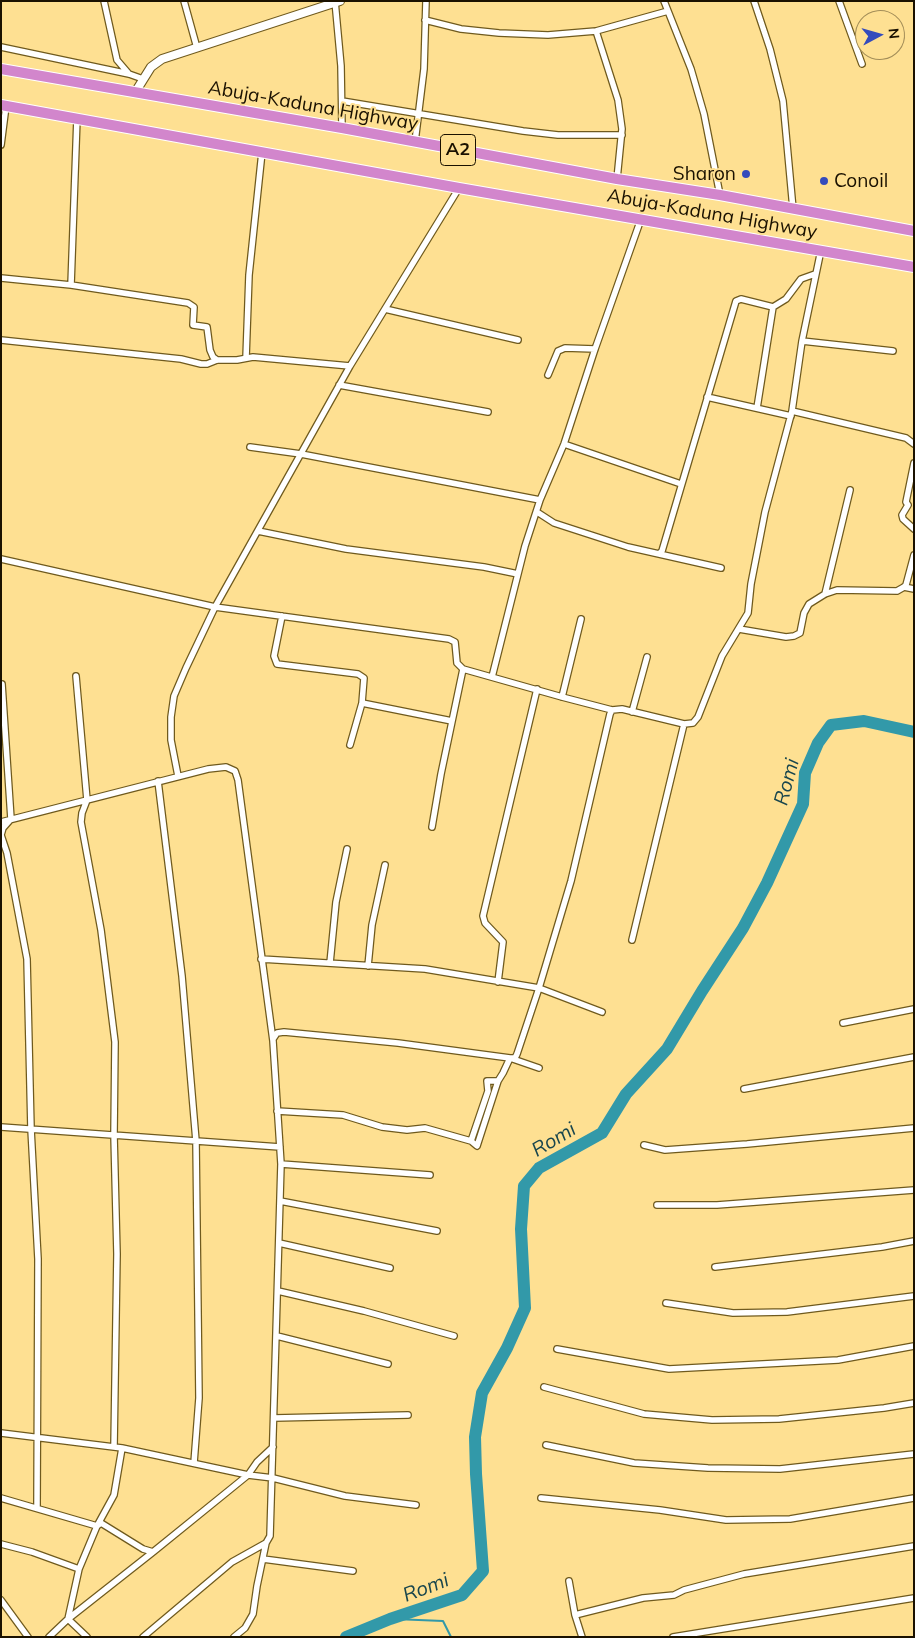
<!DOCTYPE html>
<html>
<head>
<meta charset="utf-8">
<style>
  body { margin:0 }
  #map { position:relative; width:915px; height:1638px; overflow:hidden; background:#fee092; font-family:Mulish,sans-serif }
  canvas { display:block }
  .frame { position:absolute; inset:0; border:2px solid #1a1100; pointer-events:none }
  .north { position:absolute; left:855px; top:10px; width:50px; height:50px; box-sizing:border-box; background:#fee092; border:1px solid #a38d58; border-radius:50%; rotate:84deg; font-size:14px; font-weight:700; line-height:20px; text-align:center; color:#1a1100 }
  .north::after { content:''; display:block; margin:auto; width:18px; height:22px; background:#344bbc; clip-path:polygon(50% 0,100% 100%,50% 72%,0 100%) }
</style>
</head>
<body>
<div id="map">
<canvas width="915" height="1638"></canvas>
<div class="frame"></div>
<div class="north">N</div>
</div>
<script>
const c = document.querySelector('canvas').getContext('2d');
c.lineJoin = 'round';
function shape(rows) {
  const path = new Path2D();
  for (const r of rows) {
    path.moveTo(r[0], r[1]);
    for (let i = 2; i < r.length; i += 2) path.lineTo(r[i], r[i + 1]);
  }
  return path;
}
function stroke(path, color, width, dash) {
  c.strokeStyle = color;
  c.lineWidth = width;
  c.lineCap = dash ? 'butt' : 'round';
  c.setLineDash(dash || []);
  c.stroke(path);
}
function write(font, color, halo, rows, align = 'center') {
  c.font = font + ' Mulish,sans-serif';
  c.lineWidth = 4;
  c.setLineDash([]);
  c.textBaseline = 'middle';
  c.strokeStyle = halo;
  c.fillStyle = color;
  for (const [text, x, y, turn = 0] of rows) {
    c.save();
    c.translate(x, y);
    c.rotate((+turn || 0) * Math.PI / 180);
    c.textAlign = isNaN(turn) ? turn : align;
    if (halo) c.strokeText(text, 0, 0);
    c.fillText(text, 0, 0);
    c.restore();
  }
}
stroke(shape([
  [394,1619,443,1621,451,1637]
]), '#3299a9', 2);
stroke(shape([
  [346,1637,390,1619,462,1595,483,1571,476,1474,475,1437,482,1393,507,1348,525,1308,521,1229,524,1186,539,1168,602,1133,626,1094,667,1049,702,991,743,928,767,883,803,804,805,773,818,743,831,725,864,721,914,732]
]), '#3299a9', 12);
const minor = shape([
  [104,1,117,60,129,74],
  [184,1,197,48],
  [335,1,341,66,342,128],
  [664,1,691,69,704,114,720,195],
  [754,1,770,49,783,101,793,209],
  [839,1,862,64],
  [425,20,461,29,499,33,548,35,596,31,668,11],
  [596,31,618,100,622,129,617,179],
  [1,47,129,74,143,79],
  [342,101,523,131,558,135,622,135],
  [415,142,424,69,426,1],
  [1,145,6,106],
  [1,278,71,285,188,303,194,307,193,325,207,327,210,350,213,357,217,360],
  [71,285,77,118],
  [385,309,518,340],
  [1,340,181,359,201,364,207,364,217,360,237,360,253,357,350,366],
  [802,341,893,351],
  [246,358,249,275,262,152],
  [548,375,558,351,565,348,595,349],
  [339,385,488,412],
  [707,397,791,416],
  [757,408,773,307],
  [792,411,906,438,914,444],
  [564,444,681,484],
  [250,447,301,454,540,500],
  [914,463,906,502,908,505,902,515,903,519,914,529],
  [537,512,554,523,628,547,659,554,662,551,736,301,741,299,773,307,786,299,801,279,815,274],
  [258,531,346,549,484,567,518,574],
  [659,554,721,568],
  [1,559,215,607,449,639,455,642,457,663,463,669,562,697,612,710,622,709,684,724,693,723,698,717,722,656,748,613,751,584,765,512,792,411,802,341,821,250],
  [904,587,914,589],
  [825,594,850,490],
  [282,616,274,656,277,664,358,674,364,678,362,703,350,745],
  [739,629,786,637,794,636,800,633,804,613,809,604,825,594,837,590,897,591,904,587,906,585,914,555],
  [76,676,87,800,82,813,81,822,101,930,115,1042,114,1135,117,1254,114,1447],
  [492,677,525,546,540,500,564,444,595,349,641,219],
  [2,684,11,819,3,828,1,835,7,853,27,959,31,1129,38,1259,37,1508],
  [562,697,581,619],
  [362,703,452,721],
  [632,712,647,657],
  [178,776,171,740,171,717,174,696,186,668,215,607,350,366,459,188],
  [158,781,182,976,196,1141,199,1398,194,1463],
  [1,822,208,769,226,767,235,771,238,780,273,1041,281,1164,270,1536,266,1543,257,1586,253,1614,245,1628,234,1637],
  [432,827,441,774,463,669],
  [632,940,684,724],
  [261,959,425,969,539,988,602,1012],
  [330,963,336,902,347,849],
  [368,966,372,925,385,865],
  [498,982,503,942,485,923,483,916,537,689],
  [843,1023,914,1009],
  [273,1039,277,1033,284,1032,398,1043,510,1058,539,1068],
  [744,1089,914,1057],
  [277,1111,343,1115,382,1127,407,1130,425,1128,471,1141,477,1146,498,1081],
  [1,1127,280,1147],
  [471,1141,488,1091,487,1081,498,1081,503,1073,510,1058,515,1058,517,1054,539,988,571,881,610,714,612,710],
  [644,1145,665,1150,747,1144,914,1128],
  [281,1164,430,1175],
  [280,1201,437,1231],
  [657,1205,717,1205,914,1190],
  [279,1243,390,1268],
  [715,1267,882,1247,914,1241],
  [278,1291,364,1311,454,1336],
  [666,1303,733,1313,787,1312,914,1296],
  [277,1336,388,1364],
  [557,1349,669,1369,838,1360,914,1346],
  [544,1387,644,1414,712,1420,779,1419,884,1408,914,1403],
  [274,1418,408,1415],
  [1,1433,122,1448,248,1475,273,1478,345,1496,416,1505],
  [546,1445,634,1463,708,1468,780,1469,914,1454],
  [1,1498,97,1526,101,1523,143,1549,153,1552],
  [541,1498,660,1510,726,1520,790,1519,914,1498],
  [1,1544,32,1552,79,1569],
  [263,1559,353,1571],
  [569,1581,575,1615,582,1637],
  [1,1600,28,1637],
  [575,1615,643,1598,674,1595,684,1590,744,1574,914,1546],
  [49,1637,68,1619,153,1552,248,1475,257,1462,273,1447],
  [87,1637,68,1619,79,1569,97,1526,114,1495,122,1448],
  [143,1637,232,1562,266,1543],
  [673,1637,914,1598]
]);
const tertiary = shape([
  [136,91,151,67,162,59,340,1]
]);
const trunk = shape([
  [1,69,342,128,617,179,720,195,914,231],
  [1,105,459,188,914,267]
]);
stroke(minor, '#6f5a1e', 8);
stroke(tertiary, '#6f5a1e', 10);
stroke(trunk, '#fff', 12);
stroke(minor, '#fff', 5.5);
stroke(tertiary, '#fff', 8);
stroke(trunk, '#d286cc', 10);
for (const [x, y, r, color] of [
  [746,174,5,"#344bbc"],
  [824,181,5,"#344bbc"]
]) {
  const dot = new Path2D();
  dot.arc(x, y, r, 0, 2 * Math.PI);
  c.fillStyle = color;
  c.fill(dot);
  stroke(dot, '#fee092', 2);
}
for (const [x, y, w] of [
  [458,150,35]
]) {
  const box = new Path2D();
  box.roundRect(x - w / 2, y - 15.5, w, 31, 4);
  c.fillStyle = '#fee092';
  c.fill(box);
  stroke(box, '#1a1100', 1);
}
write('bold 18px', '#1a1100', null, [
  ["A2",458,150]
]);
write('19px', '#1a1100', '#fee092', [
  ["Abuja-Kaduna Highway",313,106,10],
  ["Abuja-Kaduna Highway",712,214,10]
]);
write('19px', '#1a1100', '#fee092', [
  ["Sharon",736,174],
  ["Conoil",834,181,"left"]
], 'right');
write('italic 20px', '#19464d', '#fee092', [
  ["Romi",787,782,-75],
  ["Romi",554,1140,-31],
  ["Romi",426,1588,-21]
]);
</script>
</body>
</html>
